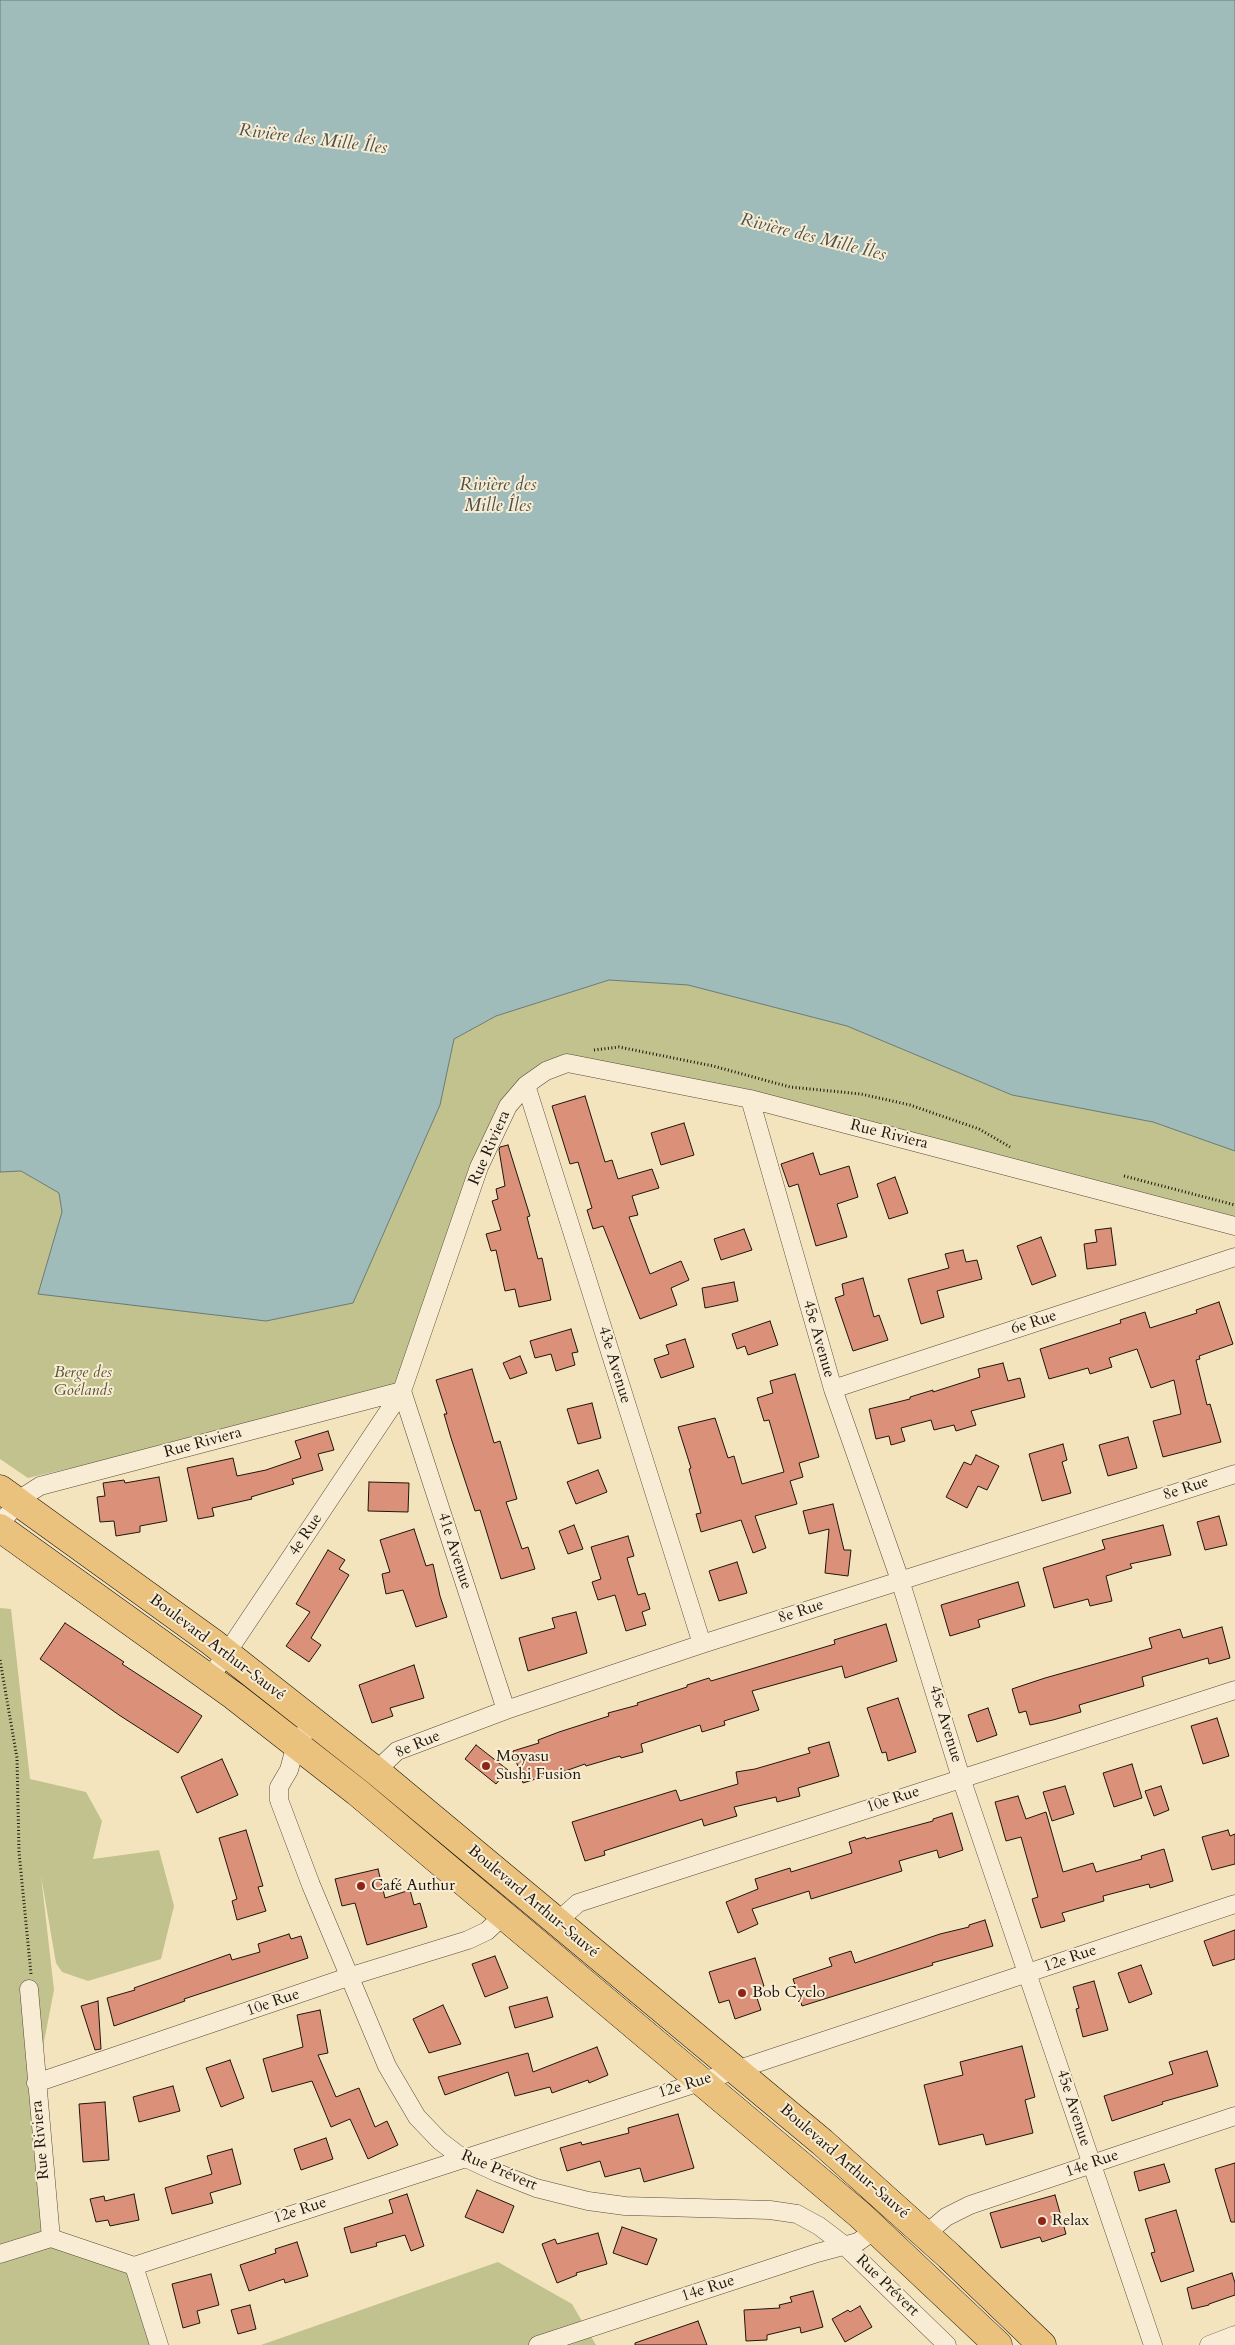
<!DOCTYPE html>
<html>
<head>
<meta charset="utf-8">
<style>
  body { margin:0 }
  canvas { display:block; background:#f4e4bd }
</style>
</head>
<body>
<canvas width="1235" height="2345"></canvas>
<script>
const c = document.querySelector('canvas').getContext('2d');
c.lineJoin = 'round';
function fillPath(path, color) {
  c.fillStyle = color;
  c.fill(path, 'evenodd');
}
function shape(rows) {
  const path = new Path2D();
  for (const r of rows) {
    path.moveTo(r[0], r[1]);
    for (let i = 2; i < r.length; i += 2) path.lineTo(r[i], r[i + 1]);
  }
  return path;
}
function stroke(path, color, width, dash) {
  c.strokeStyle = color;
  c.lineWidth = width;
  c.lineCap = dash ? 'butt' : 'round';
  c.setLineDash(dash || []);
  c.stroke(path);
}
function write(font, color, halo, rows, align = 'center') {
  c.font = font + ' Cardo,serif';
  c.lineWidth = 4;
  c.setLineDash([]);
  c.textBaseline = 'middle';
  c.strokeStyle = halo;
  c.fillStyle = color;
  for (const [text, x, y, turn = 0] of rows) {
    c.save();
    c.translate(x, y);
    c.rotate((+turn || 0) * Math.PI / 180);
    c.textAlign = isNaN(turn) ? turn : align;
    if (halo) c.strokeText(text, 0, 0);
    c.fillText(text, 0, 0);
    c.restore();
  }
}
fillPath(shape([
  [609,980,688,985,847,1026,1012,1095,1153,1122,1235,1151,1235,1222,567,1062,508,1106,402,1391,28,1478,0,1459,0,1172,21,1171,59,1193,62,1212,38,1294,353,1303,440,1105,454,1039,496,1016],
  [0,1608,11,1609,30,1779,86,1792,102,1821,93,1859,159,1850,174,1906,161,1959,88,1981,62,1972,56,1963,41,1876,54,1990,36,2083,51,2238,129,2270,157,2345,0,2345],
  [498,2262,572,2304,596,2345,261,2345]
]), '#c1c28d');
const water = shape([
  [0,0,1235,0,1235,1151,1153,1122,1012,1095,847,1026,688,985,609,980,496,1016,454,1039,440,1105,353,1303,266,1321,38,1294,62,1212,59,1193,21,1171,0,1172,0,0]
]);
fillPath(water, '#9fbcba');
stroke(water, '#6b7a75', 1);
const building = shape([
  [585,1096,605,1162,612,1160,618,1179,652,1169,659,1188,632,1196,638,1215,629,1217,650,1274,681,1261,689,1280,671,1288,677,1305,640,1319,603,1226,593,1229,587,1210,592,1208,578,1162,570,1164,552,1106,585,1096],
  [684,1123,694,1155,661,1165,651,1133,684,1123],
  [508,1145,530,1216,527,1217,538,1259,542,1258,551,1300,519,1307,515,1289,505,1291,496,1250,491,1251,486,1234,501,1230,492,1201,498,1199,496,1189,505,1186,499,1150,500,1147,508,1145],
  [813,1153,820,1175,849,1166,858,1197,837,1204,847,1237,816,1246,798,1184,789,1187,781,1164,813,1153],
  [895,1177,908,1213,889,1219,877,1184,895,1177],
  [1111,1228,1116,1265,1087,1269,1084,1244,1097,1242,1095,1230,1111,1228],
  [744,1229,752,1250,721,1260,714,1239,744,1229],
  [1041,1237,1056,1276,1032,1285,1017,1246,1041,1237],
  [963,1250,966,1262,977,1260,982,1279,937,1291,944,1317,921,1324,908,1279,949,1268,945,1254,963,1250],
  [863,1278,874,1317,879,1315,888,1340,853,1351,835,1298,844,1295,842,1284,863,1278],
  [734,1282,738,1301,705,1308,702,1288,734,1282],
  [1219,1302,1233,1344,1199,1356,1200,1359,1196,1360,1207,1405,1210,1404,1221,1442,1163,1457,1153,1421,1181,1414,1174,1380,1151,1388,1137,1349,1109,1358,1112,1367,1090,1374,1088,1368,1049,1379,1040,1349,1121,1323,1120,1320,1145,1312,1150,1328,1197,1313,1196,1310,1219,1302],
  [770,1321,778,1345,748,1355,745,1346,737,1349,732,1334,770,1321],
  [571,1329,578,1352,572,1353,575,1365,556,1371,551,1354,535,1358,530,1341,571,1329],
  [685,1339,694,1367,661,1378,654,1359,669,1354,666,1345,685,1339],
  [520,1356,527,1373,510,1379,503,1363,520,1356],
  [1003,1363,1008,1381,1020,1378,1025,1397,971,1411,976,1425,956,1431,954,1425,934,1430,931,1420,901,1428,905,1441,891,1445,889,1436,876,1439,869,1409,910,1399,910,1397,933,1390,933,1392,980,1377,978,1369,1003,1363],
  [472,1369,494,1443,500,1441,517,1499,506,1502,522,1549,528,1547,535,1569,501,1579,480,1510,475,1511,451,1438,444,1414,447,1414,436,1380,472,1369],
  [795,1374,819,1457,799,1463,803,1477,790,1481,797,1504,755,1516,766,1548,753,1553,741,1520,701,1532,696,1514,701,1513,689,1469,691,1468,678,1427,715,1418,728,1458,734,1456,742,1484,784,1472,769,1420,764,1421,757,1398,773,1393,770,1381,795,1374],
  [592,1403,601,1438,578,1444,567,1409,592,1403],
  [328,1431,334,1450,318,1454,323,1470,292,1479,294,1484,251,1497,252,1499,212,1508,214,1516,198,1519,187,1468,233,1458,237,1476,266,1470,301,1458,295,1441,328,1431],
  [1128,1437,1137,1468,1108,1476,1099,1445,1128,1437],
  [1063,1444,1067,1460,1062,1462,1071,1493,1042,1501,1029,1454,1063,1444],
  [976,1455,999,1466,987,1490,978,1486,967,1508,946,1497,964,1462,971,1465,976,1455],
  [598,1470,607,1492,576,1504,567,1482,598,1470],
  [159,1477,167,1521,140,1526,140,1532,116,1536,114,1521,100,1522,97,1497,105,1496,103,1483,124,1480,125,1483,159,1477],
  [369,1482,409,1483,408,1512,368,1511,369,1482],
  [833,1504,844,1550,851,1550,848,1576,825,1573,829,1529,809,1534,803,1511,833,1504],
  [1219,1516,1227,1545,1205,1550,1197,1522,1219,1516],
  [574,1525,583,1549,568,1554,559,1531,574,1525],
  [1163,1525,1171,1555,1130,1564,1132,1568,1106,1576,1112,1601,1090,1606,1088,1599,1054,1608,1043,1568,1105,1549,1102,1540,1163,1525],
  [414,1529,426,1566,433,1564,440,1596,447,1617,416,1627,403,1590,386,1594,382,1574,390,1572,380,1540,414,1529],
  [628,1536,634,1556,627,1558,638,1595,645,1593,650,1609,642,1612,646,1625,626,1631,615,1595,598,1600,592,1582,601,1579,591,1547,628,1536],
  [328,1550,345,1560,339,1569,349,1575,311,1638,321,1645,309,1662,286,1646,310,1612,296,1604,328,1550],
  [737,1562,747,1593,719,1601,709,1571,737,1562],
  [1018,1582,1025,1606,978,1620,980,1627,950,1636,941,1605,1018,1582],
  [576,1612,587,1653,528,1671,519,1638,555,1628,552,1618,576,1612],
  [65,1623,124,1662,122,1664,202,1716,178,1753,119,1715,40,1659,65,1623],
  [886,1624,897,1661,845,1678,842,1666,752,1691,759,1710,724,1721,725,1725,702,1732,700,1725,641,1744,643,1752,621,1758,620,1756,586,1766,585,1764,551,1776,551,1774,523,1783,513,1751,539,1743,538,1740,559,1732,609,1716,608,1713,638,1705,637,1703,687,1687,687,1685,709,1678,711,1681,835,1644,834,1640,886,1624],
  [1222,1627,1230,1658,1209,1664,1208,1658,1142,1677,1144,1686,1079,1705,1081,1712,1053,1720,1030,1725,1026,1711,1019,1713,1012,1689,1045,1678,1152,1648,1149,1638,1180,1629,1183,1638,1222,1627],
  [414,1665,424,1698,390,1708,393,1716,372,1723,359,1685,414,1665],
  [898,1698,916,1752,888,1761,886,1752,882,1753,867,1708,898,1698],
  [988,1708,997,1735,977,1742,968,1715,988,1708],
  [1217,1718,1229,1756,1203,1764,1191,1726,1217,1718],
  [829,1742,839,1776,798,1788,800,1796,777,1802,776,1797,734,1807,737,1816,704,1826,702,1819,604,1851,605,1855,585,1861,572,1822,676,1790,680,1801,738,1784,736,1772,755,1769,810,1753,808,1748,829,1742],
  [476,1745,508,1770,496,1784,465,1759,476,1745],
  [222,1759,238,1795,197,1813,181,1777,222,1759],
  [1132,1764,1142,1798,1114,1807,1103,1773,1132,1764],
  [1065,1786,1074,1814,1052,1821,1043,1792,1065,1786],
  [1161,1786,1169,1810,1154,1816,1145,1791,1161,1786],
  [1018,1796,1026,1819,1046,1812,1063,1872,1093,1863,1096,1872,1142,1859,1141,1856,1164,1849,1173,1881,1150,1888,1149,1884,1103,1896,1104,1901,1062,1913,1065,1921,1041,1928,1032,1899,1038,1897,1021,1837,1006,1841,995,1802,1018,1796],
  [952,1813,963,1850,939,1858,937,1850,899,1861,902,1871,811,1899,809,1891,752,1909,758,1924,738,1933,726,1902,758,1889,755,1879,790,1868,791,1872,852,1853,849,1842,865,1837,866,1839,933,1821,933,1819,952,1813],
  [246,1830,263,1886,258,1887,266,1911,237,1920,232,1901,237,1899,219,1838,246,1830],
  [1228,1830,1230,1836,1235,1834,1235,1864,1212,1870,1202,1837,1228,1830],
  [378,1869,385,1898,410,1890,414,1905,420,1903,427,1927,367,1945,355,1903,342,1906,335,1879,378,1869],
  [985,1920,993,1946,932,1963,933,1965,802,2006,793,1979,832,1966,829,1958,851,1951,855,1963,940,1934,969,1927,969,1925,985,1920],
  [1235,1930,1235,1959,1213,1966,1204,1941,1235,1930],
  [289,1934,291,1939,301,1936,308,1958,184,1999,185,2001,114,2026,107,1998,135,1990,134,1988,230,1954,232,1960,260,1952,258,1944,289,1934],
  [495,1956,508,1988,485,1997,472,1964,495,1956],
  [755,1958,764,1986,754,1989,761,2010,735,2019,729,2000,719,2003,709,1972,755,1958],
  [1141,1965,1152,1994,1129,2003,1118,1973,1141,1965],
  [1094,1981,1108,2030,1083,2037,1076,2009,1079,2008,1073,1987,1094,1981],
  [547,1997,553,2017,515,2028,509,2007,547,1997],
  [98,2001,101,2049,95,2050,81,2006,98,2001],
  [443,2005,461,2044,429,2053,413,2019,443,2005],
  [320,2010,328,2053,318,2055,336,2097,359,2088,375,2127,387,2121,398,2145,368,2159,350,2119,331,2127,312,2081,272,2092,263,2059,303,2047,297,2015,320,2010],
  [1022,2046,1035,2097,1025,2100,1033,2133,986,2145,983,2134,939,2145,924,2085,963,2075,960,2062,1022,2046],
  [597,2047,608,2075,589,2083,588,2080,552,2093,550,2087,515,2096,508,2072,445,2095,438,2077,528,2053,533,2072,597,2047],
  [1207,2051,1218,2086,1162,2102,1163,2104,1112,2121,1104,2096,1173,2074,1169,2062,1207,2051],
  [230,2060,244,2098,221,2107,206,2068,230,2060],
  [173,2086,180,2111,139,2122,133,2097,173,2086],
  [105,2102,109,2160,83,2162,79,2104,105,2102],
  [678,2114,694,2168,644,2182,640,2168,605,2177,600,2161,567,2171,560,2148,581,2142,582,2145,629,2133,628,2128,678,2114],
  [326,2138,333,2159,301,2170,294,2149,326,2138],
  [232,2149,241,2184,210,2193,213,2203,172,2214,165,2188,212,2174,207,2156,232,2149],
  [1235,2163,1235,2222,1231,2222,1215,2169,1235,2163],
  [1164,2164,1170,2182,1139,2191,1134,2172,1164,2164],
  [477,2190,514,2206,503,2233,465,2217,477,2190],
  [134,2194,139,2220,110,2226,108,2220,96,2222,90,2199,104,2196,105,2201,134,2194],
  [407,2194,424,2246,411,2251,405,2235,376,2243,377,2246,351,2253,344,2228,393,2213,389,2200,407,2194],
  [1055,2195,1066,2234,1042,2242,1040,2237,1001,2248,990,2213,1055,2195],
  [1176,2210,1194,2271,1161,2282,1151,2253,1155,2252,1145,2219,1176,2210],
  [622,2227,657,2239,647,2265,613,2253,622,2227],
  [598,2233,607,2264,576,2273,577,2275,557,2283,542,2244,555,2239,557,2244,598,2233],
  [297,2242,308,2276,285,2283,284,2279,249,2291,240,2265,276,2253,275,2249,297,2242],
  [1232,2273,1235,2283,1235,2295,1209,2304,1209,2305,1192,2309,1187,2288,1232,2273],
  [211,2274,219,2305,197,2311,200,2323,183,2328,172,2284,211,2274],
  [813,2291,823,2327,801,2333,800,2327,767,2335,767,2340,746,2341,744,2310,780,2308,779,2305,792,2302,790,2297,813,2291],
  [250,2305,256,2329,238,2334,231,2310,250,2305],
  [860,2306,872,2327,845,2342,832,2319,848,2310,850,2312,860,2306],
  [698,2321,707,2345,635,2345,635,2343,698,2321]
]);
fillPath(building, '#db907a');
stroke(building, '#1e160d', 1);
const minor = shape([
  [526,1085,702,1644],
  [750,1099,833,1389,900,1580,961,1778,1153,2345],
  [833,1389,1235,1257],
  [402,1391,506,1710],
  [0,1523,26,1495,40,1486,402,1391,479,1167,508,1106,526,1085,546,1071,567,1063,750,1099,1235,1226],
  [210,1678,402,1391],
  [313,1722,296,1744,289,1770,279,1787,279,1800,311,1885,387,2066,417,2117,440,2141,457,2154,498,2173,536,2188,588,2201,625,2206,770,2210,797,2214,819,2226,844,2245,947,2345],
  [376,1771,397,1751,506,1710,702,1644,1235,1474],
  [557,1922,578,1903,1235,1690],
  [29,1989,51,2238],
  [36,2083,348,1977,468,1940,487,1931,504,1915],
  [926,2234,946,2217,970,2205,1235,2116],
  [51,2238,134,2266],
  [0,2254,51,2238],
  [134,2266,700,2082,1235,1904],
  [134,2266,159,2345],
  [538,2345,817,2253,858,2242,876,2229],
  [1209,2345,1235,2335]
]);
const primary = shape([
  [0,1489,212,1642,376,1771,822,2142,949,2256,1042,2345],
  [0,1528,234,1696,357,1792,860,2215,998,2345]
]);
stroke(minor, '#544a39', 19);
stroke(primary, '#1e160d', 29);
stroke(shape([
  [594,1050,619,1047,713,1066,790,1087,861,1094,910,1105,979,1129,1010,1147],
  [1124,1176,1235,1205],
  [0,1660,17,1758,19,1852,31,1974]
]), '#1e160d', 3, [1, 2.5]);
stroke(minor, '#f8edd4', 18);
stroke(primary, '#eac27e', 28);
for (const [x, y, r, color] of [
  [486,1766,5,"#8f2418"],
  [361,1886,5,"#8f2418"],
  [742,1993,5,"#8f2418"],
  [1042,2221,5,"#8f2418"]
]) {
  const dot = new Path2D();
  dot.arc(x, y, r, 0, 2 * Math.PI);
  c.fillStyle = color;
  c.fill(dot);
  stroke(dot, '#f8edd4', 2);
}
write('16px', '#1e160d', '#f8edd4', [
  ["Rue Riviera",889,1135,14],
  ["Rue Riviera",490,1148,-66],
  ["6e Rue",1034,1323,-18],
  ["45e Avenue",818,1339,74],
  ["43e Avenue",614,1365,73],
  ["Rue Riviera",203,1443,-15],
  ["8e Rue",1186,1489,-18],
  ["4e Rue",306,1535,-56],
  ["41e Avenue",454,1551,72],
  ["8e Rue",801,1612,-18],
  ["Boulevard Arthur-Sauvé",217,1648,37],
  ["45e Avenue",945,1724,73],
  ["8e Rue",418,1745,-23],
  ["10e Rue",893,1800,-18],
  ["Boulevard Arthur-Sauvé",533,1902,40],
  ["12e Rue",1070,1959,-19],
  ["10e Rue",273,2003,-19],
  ["12e Rue",685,2086,-17],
  ["45e Avenue",1073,2108,72],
  ["Rue Riviera",41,2140,-95],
  ["Boulevard Arthur-Sauvé",844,2162,41],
  ["14e Rue",1092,2164,-19],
  ["Rue Prévert",499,2171,23],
  ["12e Rue",300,2211,-18],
  ["Rue Prévert",887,2286,44],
  ["14e Rue",708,2289,-18]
]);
write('italic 16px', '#57523a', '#f8edd4', [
  ["Berge des",83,1373],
  ["Goélands",83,1391]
]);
write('16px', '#1e160d', '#f8edd4', [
  ["Moyasu",496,1757],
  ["Sushi Fusion",496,1775],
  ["Café Authur",371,1886],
  ["Bob Cyclo",752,1993],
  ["Relax",1052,2221]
], 'left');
write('italic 18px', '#4b504a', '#f8edd4', [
  ["Rivière des Mille Îles",313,140,7],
  ["Rivière des Mille Îles",813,238,14],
  ["Rivière des",498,486],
  ["Mille Îles",498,507]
]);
</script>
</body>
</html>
